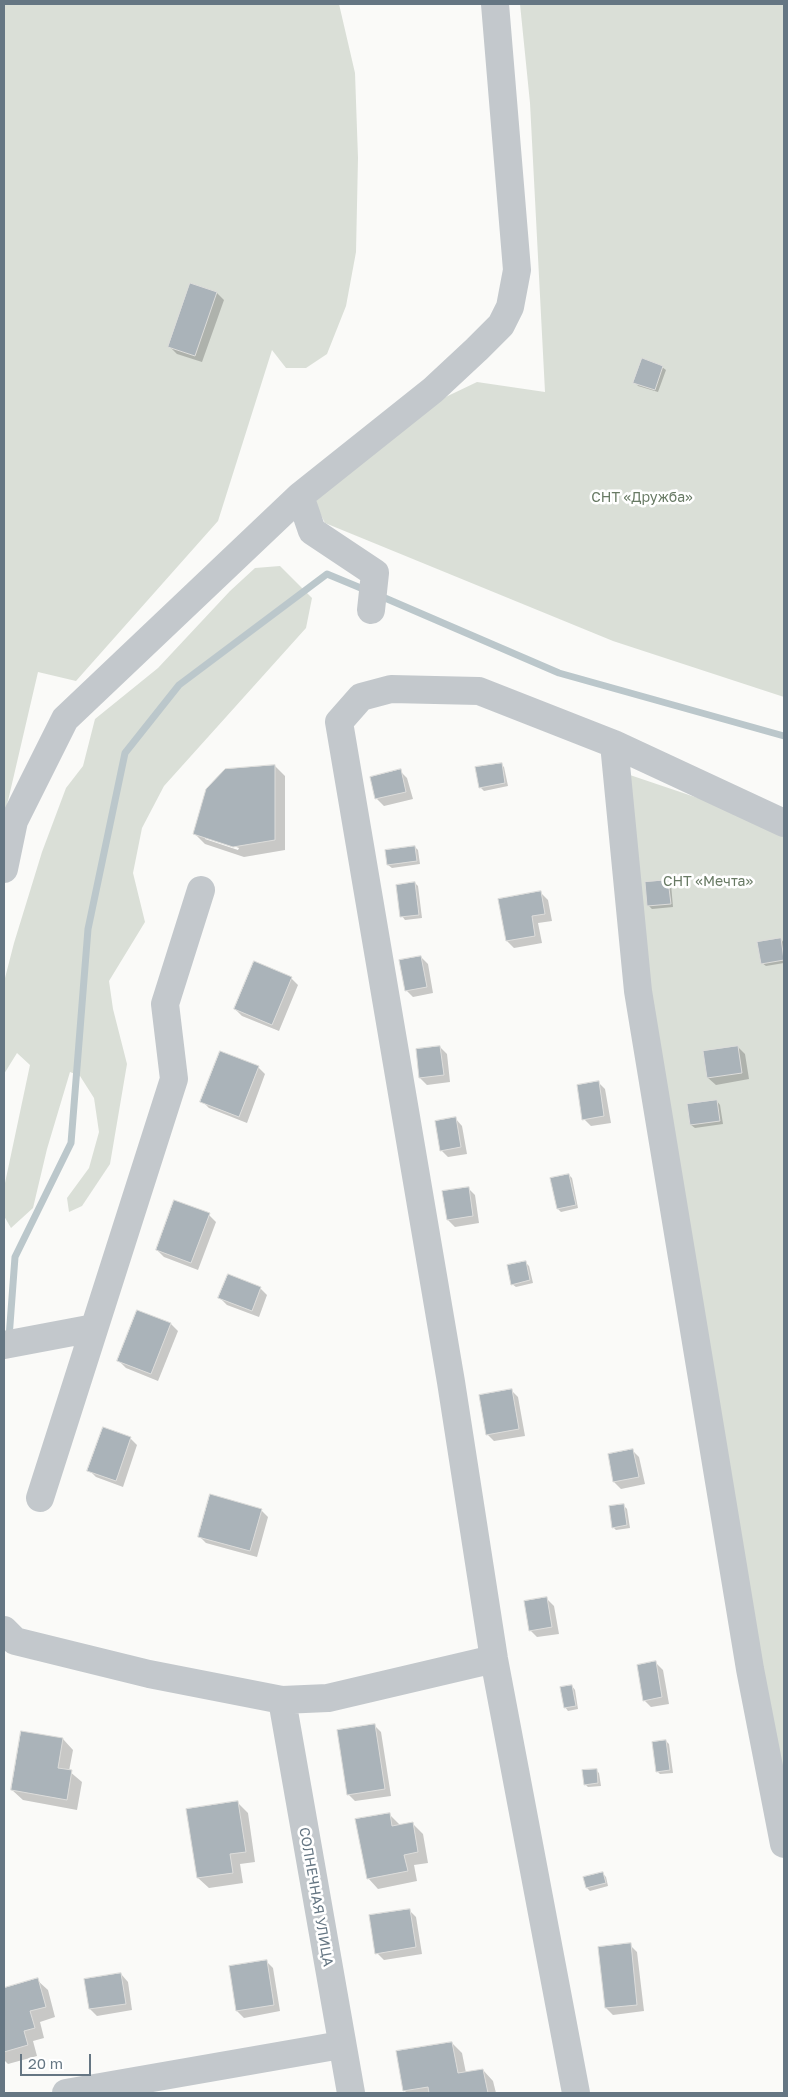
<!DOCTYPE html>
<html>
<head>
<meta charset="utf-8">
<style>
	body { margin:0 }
	#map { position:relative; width:788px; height:2097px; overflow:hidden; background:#fafaf8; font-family:"Golos Text",sans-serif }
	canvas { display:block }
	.frame { position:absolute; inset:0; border:5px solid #657683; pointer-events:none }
	.scale { position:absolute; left:20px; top:2054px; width:71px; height:22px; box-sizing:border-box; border:2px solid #657683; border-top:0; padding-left:6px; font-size:15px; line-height:18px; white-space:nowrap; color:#657683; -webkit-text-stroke:4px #fff; paint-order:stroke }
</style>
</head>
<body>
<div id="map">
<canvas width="788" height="2097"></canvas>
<div class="frame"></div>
<div class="scale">20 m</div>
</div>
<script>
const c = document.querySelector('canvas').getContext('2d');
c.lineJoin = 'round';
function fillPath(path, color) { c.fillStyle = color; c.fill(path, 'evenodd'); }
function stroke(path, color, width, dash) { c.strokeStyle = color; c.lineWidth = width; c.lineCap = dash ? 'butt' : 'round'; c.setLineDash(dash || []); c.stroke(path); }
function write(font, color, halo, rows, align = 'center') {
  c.font = font + ' "Golos Text",sans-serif'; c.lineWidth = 5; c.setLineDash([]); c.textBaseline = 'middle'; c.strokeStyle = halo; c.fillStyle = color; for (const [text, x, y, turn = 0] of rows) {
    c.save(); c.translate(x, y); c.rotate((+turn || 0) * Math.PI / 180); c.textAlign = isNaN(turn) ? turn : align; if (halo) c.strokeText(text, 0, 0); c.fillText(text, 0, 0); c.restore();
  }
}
const green = new Path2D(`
	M4 4H339L355 73 358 158 356 252 346 306 327 354 306 368H286L272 350 218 521 76 681 38 672 4 818Z
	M520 4H784V697L613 641 325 523 312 498 431 404 477 382 545 392 530 103Z
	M280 566 312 598 306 628 164 786 142 828 133 873 145 922 109 981 113 1009 127 1064 110 1164 82 1206 69 1212 67 1198 89 1168 99 1132 94 1098 80 1076 70 1072 47 1149 33 1208 11 1228 4 1216 5 1183 30 1065 17 1053 4 1074V982L14 943 42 852 66 788 83 766 95 719 158 668 230 591 255 568Z
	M624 773 772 823 784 832V1804L645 1035Z`);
const shadow = new Path2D(`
	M191 284 217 293 224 300 202 362 177 354 170 347Z
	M662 367 666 370 658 392 638 386 635 382Z
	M501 764 504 767 508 786 484 791 480 787Z
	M275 766 285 776V850L244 857 205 844 194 833ZM205 836 239 848 238 850 205 839Z
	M400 771 407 778 413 799 384 806 377 799 371 778Z
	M415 847 418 850 420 864 392 868 388 865 387 851Z
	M668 881 671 884 673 907 652 909 649 906Z
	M415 883 418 886 422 918 405 920 402 916Z
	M541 893 548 900 552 921 538 923 542 943 514 948 507 941 500 900Z
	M781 939 784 943V963L766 966 762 963Z
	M421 957 428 964 433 993 413 997 406 990Z
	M291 978 298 985 279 1031 242 1016 235 1009Z
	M440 1047 447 1054 450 1082 427 1085 420 1078Z
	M738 1047 745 1054 749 1079 716 1085 708 1078 705 1052Z
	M258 1067 265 1074 247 1123 209 1108 202 1101Z
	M598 1082 605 1089 611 1123 591 1126 584 1119Z
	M717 1101 720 1105 723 1124 695 1128 691 1125Z
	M455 1118 462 1126 467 1154 448 1157 441 1150Z
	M569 1175 572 1178 578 1208 561 1212 558 1209Z
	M468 1188 475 1195 479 1223 455 1227 448 1220Z
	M209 1215 216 1222 198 1270 164 1257 157 1250Z
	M526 1263 529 1266 533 1283 516 1287 512 1284Z
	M260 1288 267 1295 259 1317 227 1305 220 1298Z
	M138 1311 171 1324 178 1331 158 1381 126 1368 119 1361Z
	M511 1390 518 1397 525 1436 494 1441 487 1434Z
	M130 1438 137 1445 123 1487 96 1477 89 1470Z
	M632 1450 639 1457 645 1484 621 1489 614 1482Z
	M623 1505 627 1509 630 1528 616 1530 613 1527Z
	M261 1510 268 1517 257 1557 206 1543 199 1536Z
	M547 1599 554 1606 559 1634 537 1637 530 1630Z
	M656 1663 663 1670 669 1704 651 1707 644 1700Z
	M572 1686 575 1690 578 1709 568 1711 565 1707Z
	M374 1725 381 1732 391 1796 355 1801 348 1794Z
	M63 1739 73 1750 69 1771 82 1782 77 1810 23 1800 12 1790Z
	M666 1741 669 1744 673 1773 660 1774 657 1771Z
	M596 1770 599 1773 601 1786 588 1787 585 1784Z
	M238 1803 248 1813 255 1862 240 1864 243 1883 209 1888 198 1878Z
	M389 1814 400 1825 412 1823 423 1834 428 1863 414 1865 417 1881 378 1889 368 1878Z
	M602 1873 606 1877 608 1886 590 1891 587 1888Z
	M409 1910 416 1917 422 1954 384 1960 377 1953Z
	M630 1945 637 1952 644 2011 613 2015 606 2008Z
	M266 1961 273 1968 280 2011 244 2018 237 2011Z
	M121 1974 128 1982 132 2010 97 2016 90 2009Z
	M37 1980 48 1990 55 2017 40 2022 44 2038 33 2041 37 2056 8 2064 4 2060V1989Z
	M452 2043 462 2053 466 2073 483 2070 493 2081 496 2093H407L404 2090Z`);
const stream = new Path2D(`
	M378 595 559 673 784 736
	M9 1338 15 1257 71 1143 88 929 125 753 179 685 327 574 368 591`);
const building = new Path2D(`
	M190 283 217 292 195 356 168 347Z
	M642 358 663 366 655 390 633 383Z
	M502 763 505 783 479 788 475 767Z
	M275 765V840L233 847 193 834 206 789 225 769Z
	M401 769 406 792 375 799 370 777Z
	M415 846 417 861 387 865 385 850Z
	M668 880 671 904 647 906 645 882Z
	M415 882 419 915 400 917 396 885Z
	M541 891 545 914 532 916 535 936 506 941 498 899Z
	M781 938 784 960 761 964 757 942Z
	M421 956 427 987 405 991 399 960Z
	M254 961 292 977 272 1025 234 1009Z
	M440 1046 444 1075 419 1078 416 1049Z
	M738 1046 742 1073 707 1078 703 1051Z
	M220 1051 259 1066 239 1117 200 1102Z
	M599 1081 604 1116 582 1120 577 1085Z
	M717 1100 720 1121 690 1125 687 1104Z
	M456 1117 461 1147 440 1151 435 1121Z
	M569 1174 576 1205 557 1209 550 1178Z
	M469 1187 473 1216 447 1220 442 1191Z
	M174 1200 210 1213 191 1263 156 1250Z
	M526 1261 530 1280 511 1285 507 1265Z
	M228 1274 261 1287 252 1311 218 1298Z
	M137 1310 171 1323 151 1374 117 1361Z
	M512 1389 519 1429 486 1435 479 1395Z
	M103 1427 131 1437 116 1481 87 1471Z
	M633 1449 639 1477 613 1482 608 1454Z
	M210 1494 262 1509 250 1551 198 1537Z
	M624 1504 627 1525 612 1528 609 1506Z
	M547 1597 552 1627 529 1631 524 1601Z
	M656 1661 662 1697 643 1701 637 1665Z
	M572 1685 576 1706 564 1708 560 1687Z
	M375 1724 385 1789 347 1795 337 1730Z
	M21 1731 63 1738 58 1768 72 1770 67 1800 11 1790Z
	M666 1740 670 1770 656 1772 652 1742Z
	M597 1769 598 1783 584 1785 582 1770Z
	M238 1801 246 1852 230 1854 233 1873 197 1878 186 1809Z
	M390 1813 392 1826 413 1822 418 1852 404 1855 408 1871 367 1879 355 1819Z
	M603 1872 606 1883 586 1888 583 1877Z
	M410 1909 416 1947 375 1954 369 1915Z
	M631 1943 637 2005 605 2008 598 1947Z
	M267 1960 274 2005 236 2011 229 1966Z
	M121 1973 126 2004 89 2009 84 1979Z
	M38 1978 46 2007 30 2011 35 2028 24 2031 28 2045 4 2052V1988Z
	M452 2042 458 2073 483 2069 488 2093H429L428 2087 403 2091 396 2051Z`);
const minor = new Path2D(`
	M300 496 312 531 375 573 371 610
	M614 744 638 991 750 1669 784 1844
	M4 869 14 821 65 719 300 496 433 390 477 349 501 325 510 307 517 270 495 4
	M4 1345 94 1328
	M40 1498 174 1079 165 1004 201 890
	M4 1630 15 1641 149 1674 282 1700 328 1698 494 1659
	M282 1700 351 2093
	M66 2093 341 2045
	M576 2093 494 1659 451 1382 339 722 361 697 391 689 479 691 614 744 784 823`);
const parkNames = [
	["СНТ «Дружба»",642,498],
	["СНТ «Мечта»",708,882]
];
const streetNames = [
	["СОЛНЕЧНАЯ УЛИЦА",316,1897,80]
];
fillPath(green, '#dadfd7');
fillPath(shadow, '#0003');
stroke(stream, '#bbc7cb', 7);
fillPath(building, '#aab3b9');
stroke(building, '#dcdcda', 1);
stroke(minor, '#c3c8cc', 28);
write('14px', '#687a64', '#fff', parkNames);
write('14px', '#657683', '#fff', streetNames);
</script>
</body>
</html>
